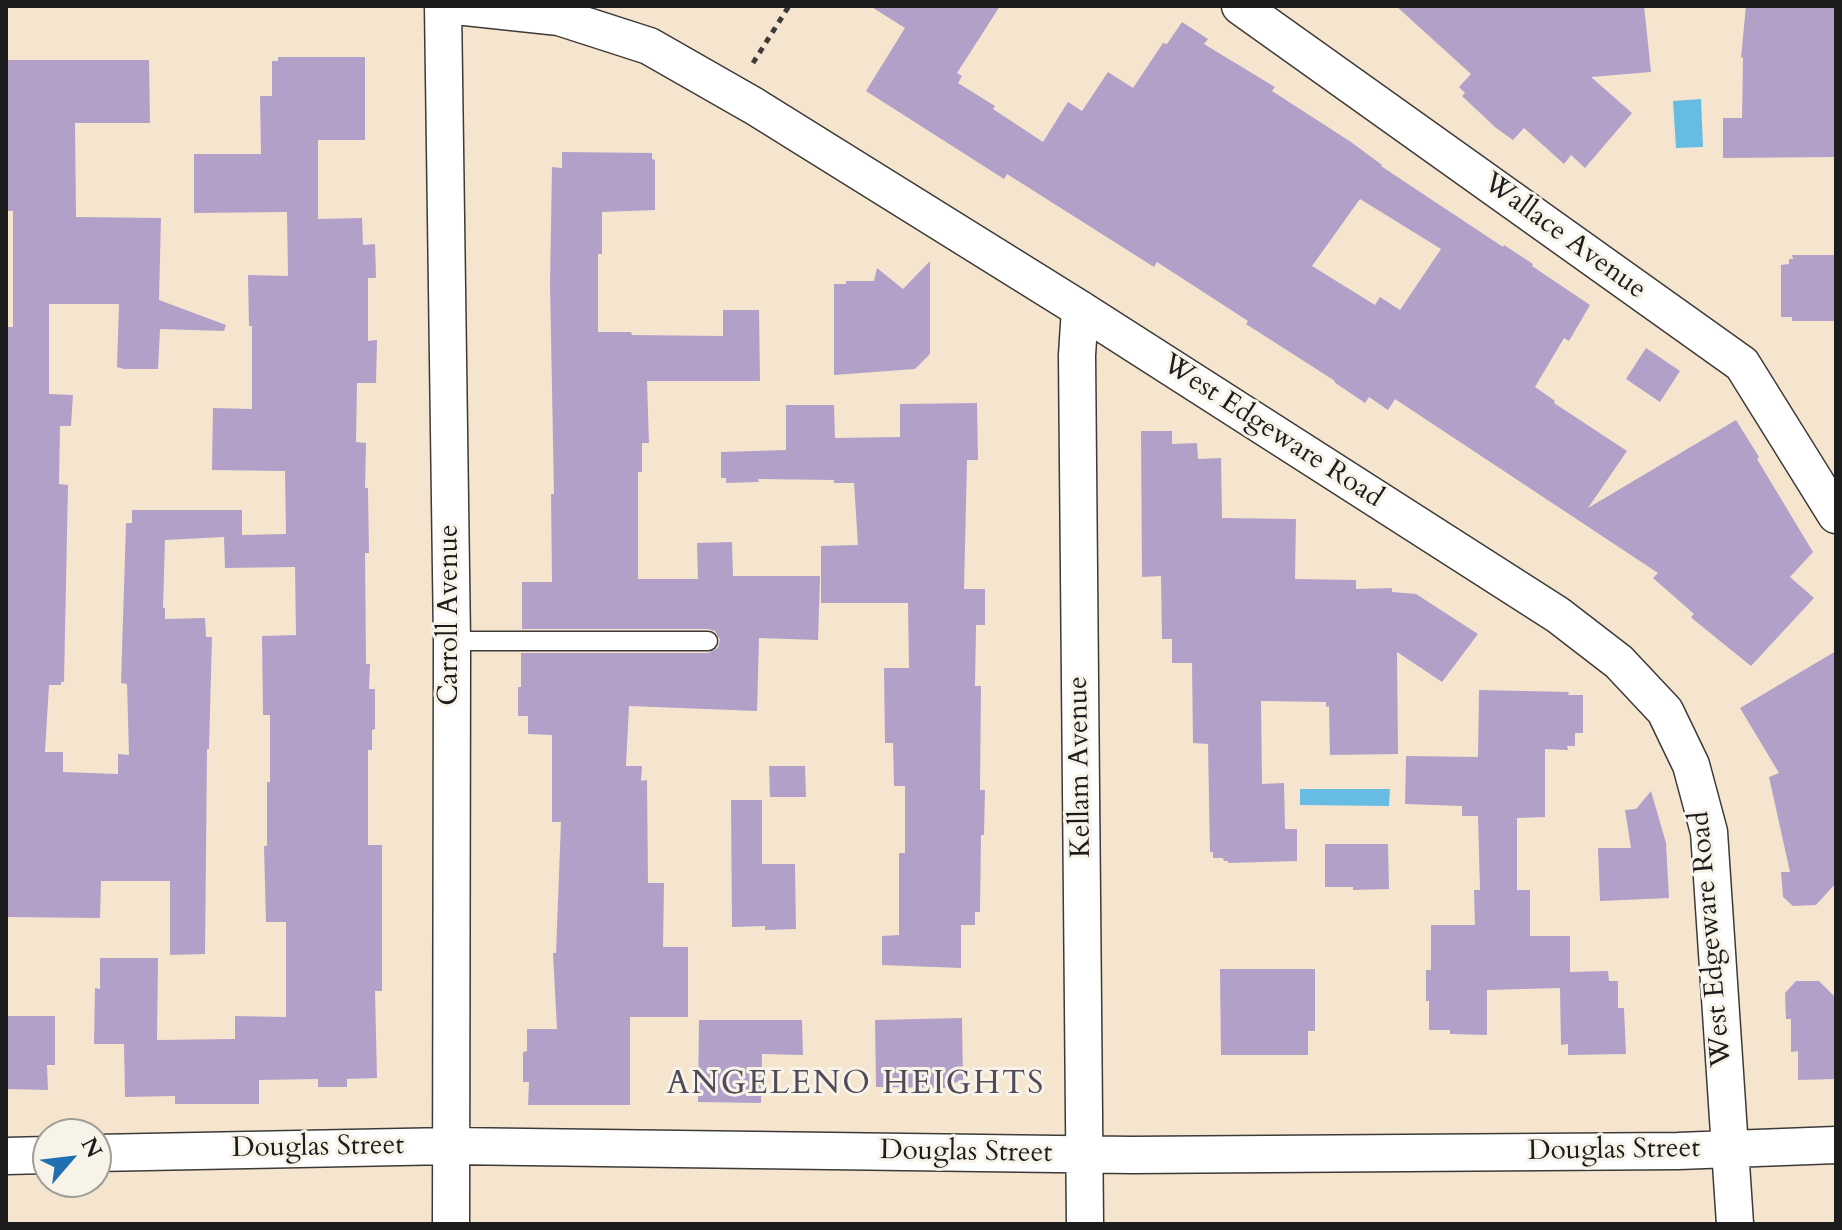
<!DOCTYPE html>
<html>
<head>
<meta charset="utf-8">
<style>
	body { margin:0 }
	#map { position:relative; width:1842px; height:1230px; overflow:hidden; background:#f5e5cf; font-family:Cardo,serif }
	canvas { display:block }
	.frame { position:absolute; inset:0; border:8px solid #1c1c1c; pointer-events:none }
	.north { position:absolute; left:32px; top:1118px; width:80px; height:80px; box-sizing:border-box; background:#f7f3e8; border:2px solid #9f9d96; border-radius:50%; rotate:62deg; font-size:22px; font-weight:700; line-height:32px; text-align:center; color:#1c1c1c }
	.north::after { content:''; display:block; margin:auto; width:28px; height:36px; background:#1f6fb2; clip-path:polygon(50% 0,100% 100%,50% 72%,0 100%) }
</style>
</head>
<body>
<div id="map">
<canvas width="1842" height="1230"></canvas>
<div class="frame"></div>
<div class="north">N</div>
</div>
<script>
const c = document.querySelector('canvas').getContext('2d');
c.lineJoin = 'round';
function fillPath(path, color) { c.fillStyle = color; c.fill(path, 'evenodd'); }
function stroke(path, color, width, dash) { c.strokeStyle = color; c.lineWidth = width; c.lineCap = dash ? 'butt' : 'round'; c.setLineDash(dash || []); c.stroke(path); }
function write(font, color, halo, rows, align = 'center') {
  c.font = font + ' Cardo,serif'; c.lineWidth = 6; c.setLineDash([]); c.textBaseline = 'middle'; c.strokeStyle = halo; c.fillStyle = color; for (const [text, x, y, turn = 0] of rows) {
    c.save(); c.translate(x, y); c.rotate((+turn || 0) * Math.PI / 180); c.textAlign = isNaN(turn) ? turn : align; if (halo) c.strokeText(text, 0, 0); c.fillText(text, 0, 0); c.restore();
  }
}
const water = new Path2D(`
	M1701 99 1703 147 1676 148 1673 101Z
	M1300 789H1390L1389 806 1300 805Z`);
const building = new Path2D(`
	M870 6H1000L957 73 962 76 958 83 995 106 993 109 1043 142 1068 102 1082 111 1108 72 1133 88 1163 43 1167 44 1182 22 1208 39 1204 44 1275 87 1272 91 1351 142 1382 165 1381 166 1503 247 1504 245 1533 264 1532 266 1590 305 1569 341 1564 338 1535 387 1555 401 1554 403 1627 451 1588 508 1736 420 1759 457 1757 459 1813 552 1790 577 1814 598 1751 666 1694 620 1691 617 1694 614 1653 578 1658 573 1395 399 1388 410 1369 397 1365 403 1334 382 1335 381 1246 324 1248 321 1157 262 1154 267 1007 174 1004 179 866 91 905 28ZM1360 199 1441 249 1400 310 1380 297 1375 305 1312 266Z
	M1396 6H1644L1651 72 1591 77 1632 113 1585 168 1571 155 1564 164 1524 128 1513 140 1496 128 1462 96 1465 93 1459 87 1471 74Z
	M1746 6H1836V157L1723 158V118H1742L1743 58 1741 57Z
	M278 57H365V140H318V219L362 218 363 245 375 244 376 278H368V341L377 340 376 383H357L356 442 366 443 365 488H368L369 553H365L366 664H370L369 689H375V729L372 730V750H368V845H382V991H375L377 1078 347 1079V1087H318V1079L259 1080V1104H175V1096L125 1097 124 1044H94L95 988 100 989V958H158L157 1040 235 1039V1016L286 1017V922H266L264 846H267V782H270V715H263L262 636 296 635 295 567 225 568 224 537 165 540 163 608H165V619L205 618 206 637H212L209 749H207L205 954 170 955V881H101L100 918 6 917V327H13V211H6V60H149L150 123H75L76 217 161 218 159 300 226 325 224 331 160 329 158 369H124L117 367 119 304H49V394L73 395 71 426H60L59 484 68 485 64 682H61V685H49L45 752H63V772L118 774V754L129 755 127 684 121 683 126 523H132V510H242V535L286 534 285 471 212 470 213 408 252 409V326H249L248 275 288 276 287 212 194 213V154H261L260 96H272V61H278Z
	M562 152 652 153V159L655 160V210L602 212V254H598V332H631L632 335 723 336V310H759L760 381H647L649 443H642V472H638V579H698L697 543 732 542 733 576H820L818 640 759 638 757 711 629 706 626 766H642L641 781 647 780 648 883H664L663 947H688V1017H630V1105H528L529 1082H523V1052L527 1051V1029H557L553 953H556L561 822H552V735L528 734V716H518V687H521V653H708L718 648 720 640 715 631 708 629H522V582H552L551 494H554L550 284 552 167 562 168Z
	M1792 255H1836V321H1792V317H1781V265L1789 264V259H1793Z
	M930 261V354L915 369 834 375V284H846V281H874L877 268 903 289Z
	M1646 348 1680 371 1660 402 1626 379Z
	M977 403 978 460H967L964 589H985V625H976L975 686H981L980 790H985L984 835H981L980 912H975V925H961V968L882 965V936L899 935V853H905V786H894L893 743H885L884 668H909L908 603H821V546L858 545 854 483H834V480L758 479 759 482 726 483V478H721V452L786 450V405H834L835 438 900 437V404Z
	M1141 431H1172V444L1197 443 1198 459 1221 458 1222 518 1296 519 1295 579 1356 580V589L1392 588V592L1416 594 1478 634 1442 682 1397 652 1398 754 1330 755 1329 706 1326 707V702L1261 701 1262 784 1284 783 1285 829H1297V861L1228 863V861H1224L1223 858H1213V852H1210L1208 744 1193 743 1192 663H1172V639H1162L1161 576 1142 577Z
	M1836 651V883L1816 905 1793 906 1783 897 1781 872H1790L1769 777 1779 773 1740 708Z
	M1479 690 1569 692 1568 695H1583V733H1575V746H1567L1568 750 1545 749V817L1517 818V890H1530V936H1570V972L1608 971 1609 981H1618V1008H1624L1626 1054 1568 1055V1044L1561 1045 1560 988 1487 990V1035L1450 1034V1030H1429V1001H1426V970H1431V925H1475L1474 890H1480L1478 816H1462V806L1405 804 1406 756 1478 757Z
	M769 766H805L806 797H770Z
	M1651 791 1666 843 1669 898 1600 901 1598 848H1631L1625 810 1636 809Z
	M731 800H762V864H795L796 929 765 930V926L732 927Z
	M1325 844H1388L1389 889 1353 890V887H1325Z
	M1220 969H1315V1031H1308V1055H1221Z
	M1796 981H1819L1836 998V1079L1798 1080V1051L1791 1052V1019H1786L1785 993Z
	M6 1016H55V1065H47L48 1090 6 1089Z
	M962 1018 963 1082 950 1083V1088L876 1087 875 1020Z
	M699 1020H802L803 1055 762 1054 761 1103 698 1102Z`);
const path = new Path2D(`
	M753 63 789 6`);
const service = new Path2D(`
	M452 641H708`);
const minor = new Path2D(`
	M443 6 452 641 451 1224
	M456 6 559 17 649 46 754 106 1080 309 1558 615 1619 662 1665 711 1691 765 1709 832 1735 1224
	M1240 6 1742 364 1836 515
	M1080 309 1077 355 1085 1224
	M96 1153 451 1146 1132 1155 1678 1151 1836 1145
	M6 1156 48 1155`);
const streetNames = [
	["Wallace Avenue",1564,237,36],
	["West Edgeware Road",1272,432,33],
	["Carroll Avenue",451,615,-90],
	["Kellam Avenue",1081,767,-91],
	["West Edgeware Road",1712,939,-95],
	["Douglas Street",318,1148,-1],
	["Douglas Street",1614,1151,-1],
	["Douglas Street",966,1153,1]
];
const quarterNames = [
	["ANGELENO HEIGHTS",856,1086]
];
fillPath(water, '#67bce4');
fillPath(building, '#b2a0c9');
stroke(service, '#3d3a37', 21);
stroke(minor, '#3d3a37', 39);
stroke(path, '#3d3a37', 5, [6, 6]);
stroke(service, '#fff', 18);
stroke(minor, '#fff', 36);
write('28px', '#1c1c1c', '#f7f3e8', streetNames);
c.letterSpacing = '2px';
write('32px', '#504a59', '#f7f3e8', quarterNames);
c.letterSpacing = '0px';
</script>
</body>
</html>
